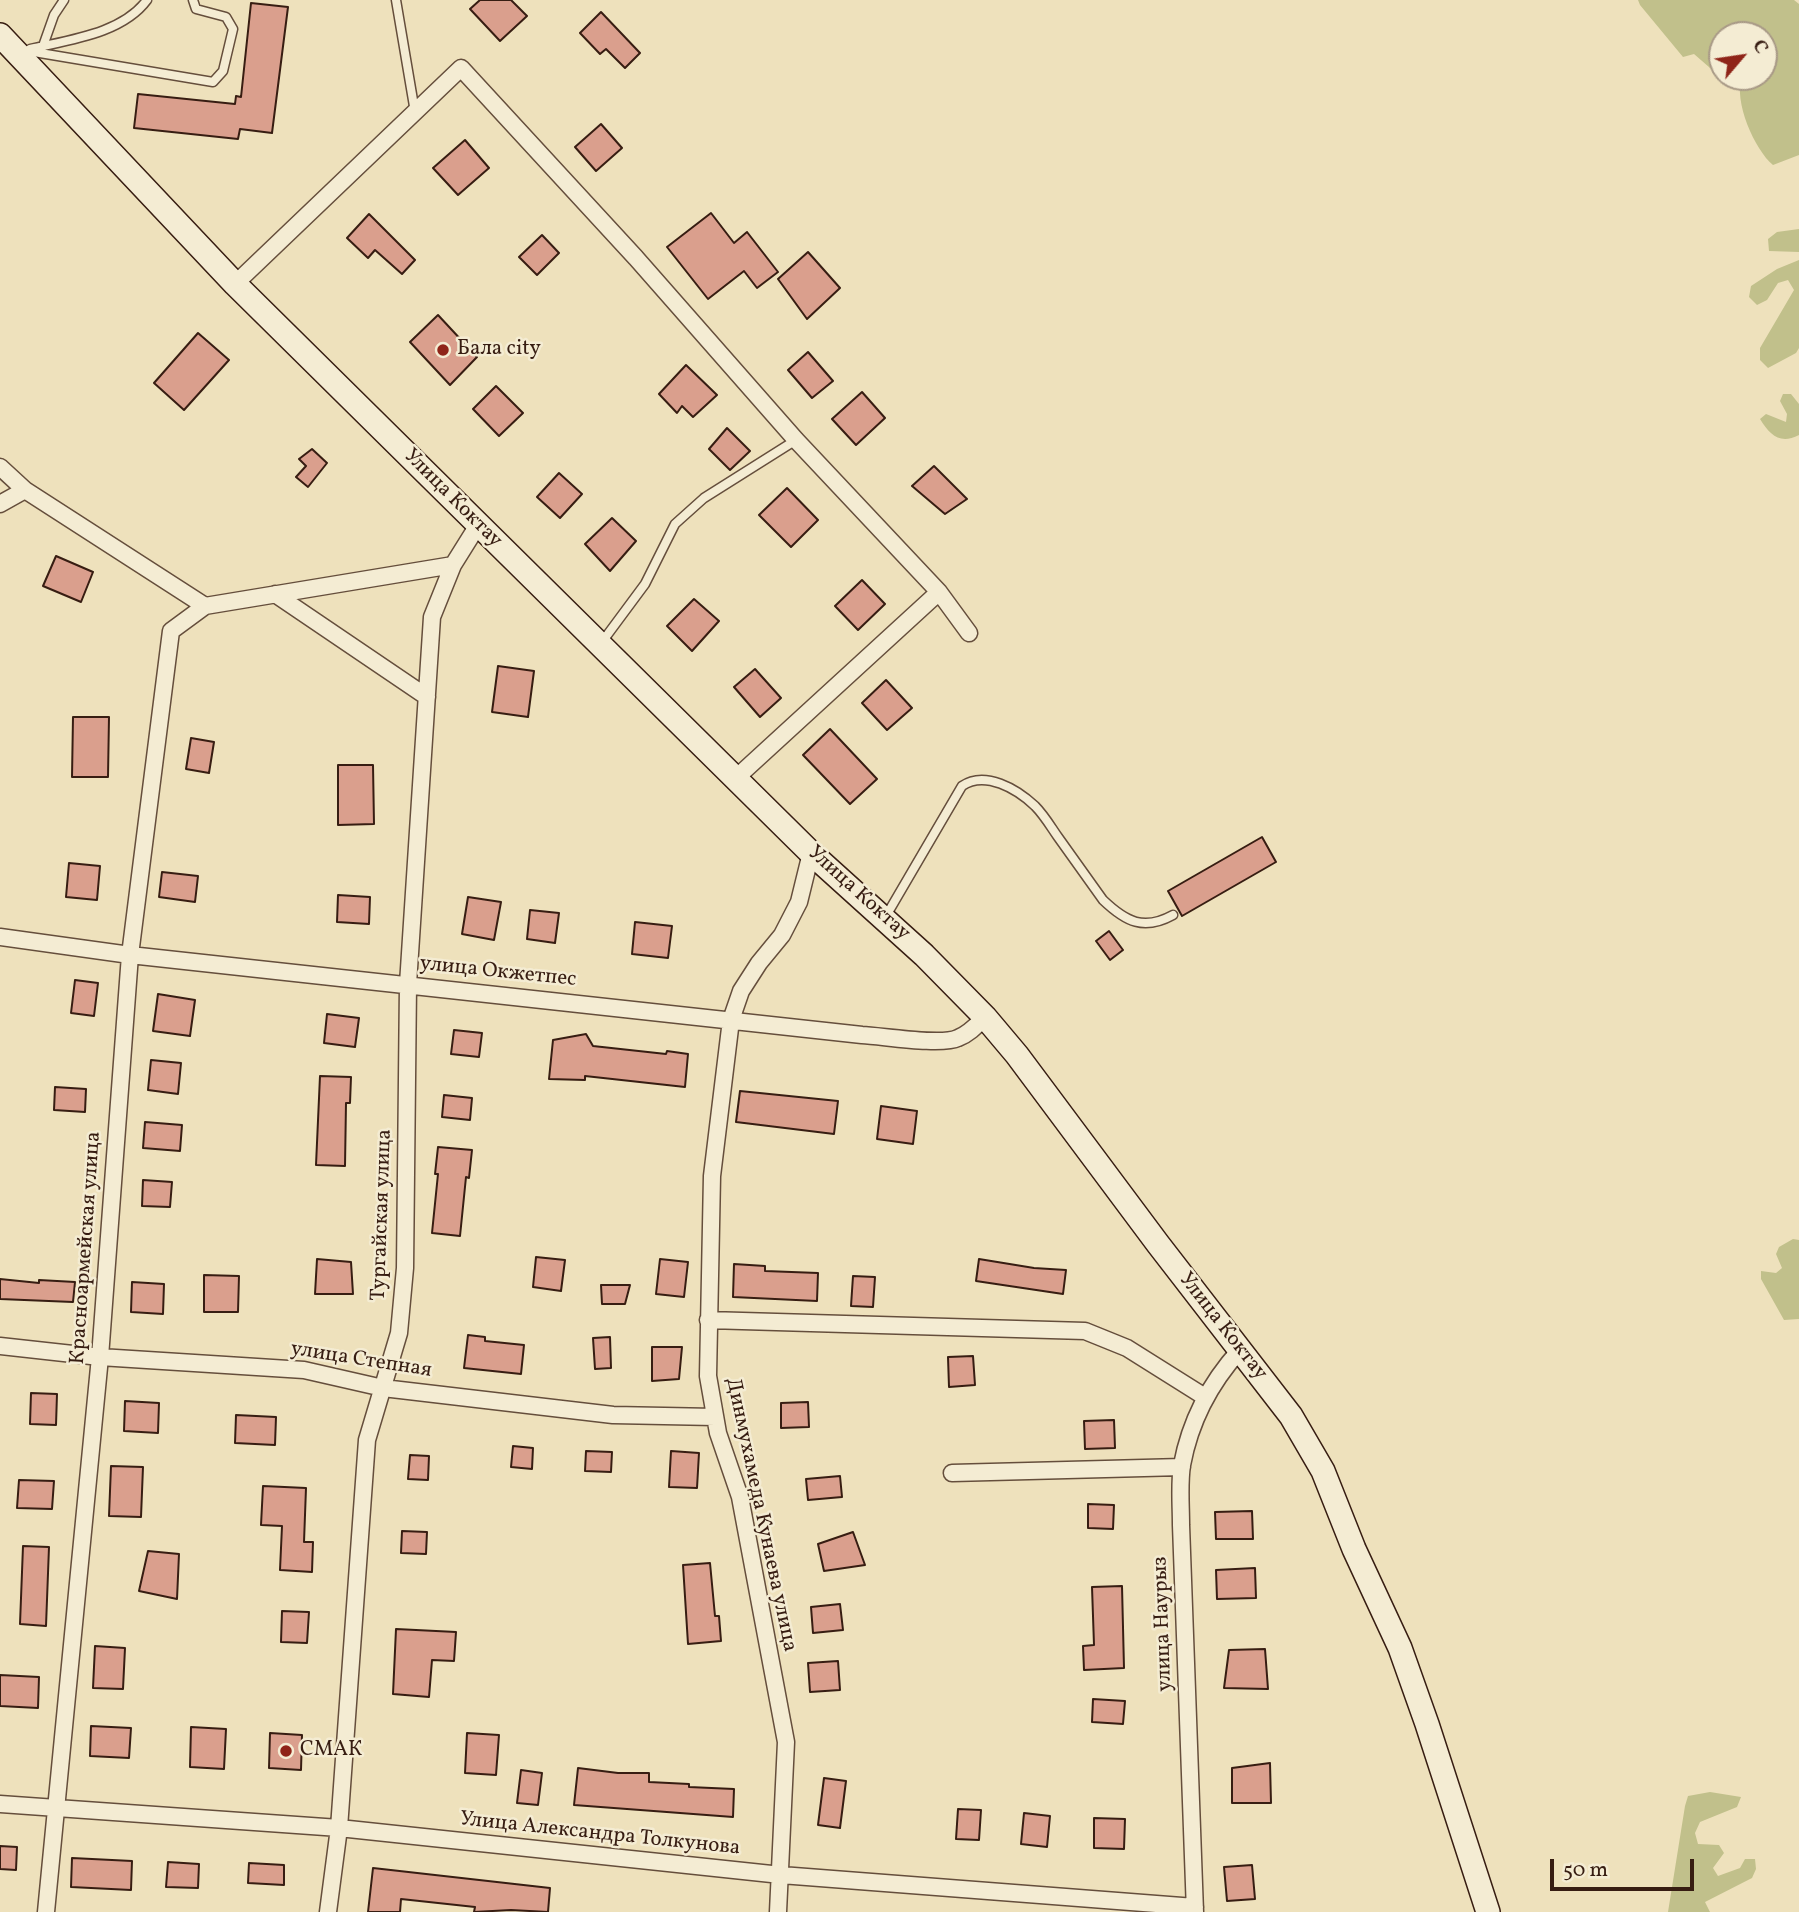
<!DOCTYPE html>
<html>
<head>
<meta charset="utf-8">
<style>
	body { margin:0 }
	#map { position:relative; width:1799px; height:1912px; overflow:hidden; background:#eee1bc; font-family:Vollkorn,serif }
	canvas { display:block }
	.north { position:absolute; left:1708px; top:21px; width:70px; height:70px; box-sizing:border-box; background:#f4ecd3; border:2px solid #a89986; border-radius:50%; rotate:61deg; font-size:19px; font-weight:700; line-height:28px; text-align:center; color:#371d12 }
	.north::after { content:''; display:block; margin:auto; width:24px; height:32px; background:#8f2418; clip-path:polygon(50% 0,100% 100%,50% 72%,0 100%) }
	.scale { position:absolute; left:1550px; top:1859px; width:144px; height:32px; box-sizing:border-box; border:4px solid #371d12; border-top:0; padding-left:9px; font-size:21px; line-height:24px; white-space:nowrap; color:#371d12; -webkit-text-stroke:5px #f4ecd3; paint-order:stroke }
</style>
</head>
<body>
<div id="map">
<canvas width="1799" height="1912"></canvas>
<div class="north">С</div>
<div class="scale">50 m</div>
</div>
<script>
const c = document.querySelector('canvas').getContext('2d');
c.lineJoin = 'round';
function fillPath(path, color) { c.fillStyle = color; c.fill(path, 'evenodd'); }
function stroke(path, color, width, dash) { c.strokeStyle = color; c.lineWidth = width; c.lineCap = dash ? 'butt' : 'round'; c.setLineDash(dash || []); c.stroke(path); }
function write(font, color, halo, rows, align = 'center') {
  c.font = font + ' Vollkorn,serif'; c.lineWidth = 5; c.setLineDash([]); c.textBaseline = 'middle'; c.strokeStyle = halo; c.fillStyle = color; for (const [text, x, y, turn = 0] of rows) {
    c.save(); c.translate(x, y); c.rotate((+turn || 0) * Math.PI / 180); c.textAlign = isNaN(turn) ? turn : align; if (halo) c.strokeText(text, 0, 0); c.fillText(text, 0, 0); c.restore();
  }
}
const green = new Path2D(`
	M1638 0H1794L1799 4V155L1773 165C1755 150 1733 101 1742 77H1764V35H1722V70L1717 74 1694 54 1683 57 1640 5Z
	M1799 229V252L1769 251 1768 239 1777 232Z
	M1799 260V348L1796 353 1768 368 1760 360V348L1794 290 1788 280 1778 283 1767 300 1757 305 1749 297 1751 286 1777 269Z
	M1783 394H1791L1799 404V435C1780 445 1770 435 1760 419L1766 414 1786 422 1787 414 1780 401Z
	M1793 1239 1799 1240V1319L1784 1320 1761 1279V1271L1776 1273 1782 1268 1776 1254 1779 1247Z
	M1710 1792 1741 1797 1737 1807 1700 1822 1695 1833 1698 1844 1719 1845 1724 1853 1713 1868 1718 1876 1740 1868 1745 1859H1755L1756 1869 1752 1878 1705 1902 1710 1912H1668L1685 1806 1688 1796Z`);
const building = new Path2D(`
	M480 0H511L527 16 500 41 470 9Z
	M251 3 288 7 272 133 240 129 238 139 134 128 138 94 235 104 236 96 241 97Z
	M601 12 640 53 625 68 606 49 600 54 580 33Z
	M601 124 622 148 596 171 575 147Z
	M465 140 489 168 458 195 433 168Z
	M711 213 734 243 747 232 778 272 757 288 744 271 708 299 667 247Z
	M369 214 415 260 402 274 375 250 368 258 347 238Z
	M542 235 559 253 537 275 519 257Z
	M808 252 840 288 807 319 778 279Z
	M438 315 477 357 450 385 410 342Z
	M198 333 229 360 184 410 154 383Z
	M808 352 833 381 812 398 788 370Z
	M686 365 717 395 693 417 682 406 677 413 659 394Z
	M496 386 523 413 499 436 473 409Z
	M862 392 885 418 856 445 832 419Z
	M727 428 750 451 730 470 709 449Z
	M312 449 327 463 308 487 296 477 306 466 299 459Z
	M934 466 967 499 945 514 912 486Z
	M559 473 582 494 560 518 537 497Z
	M787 488 818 520 791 547 759 515Z
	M612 518 636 541 610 571 585 544Z
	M56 556 93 572 81 602 43 586Z
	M862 580 885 604 858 630 835 606Z
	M694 599 719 621 692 651 667 626Z
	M498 666 534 671 528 717 492 712Z
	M755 669 781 698 760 717 734 687Z
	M886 680 912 708 887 730 862 703Z
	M73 717H109L108 777H72Z
	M830 729 877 779 850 804 803 755Z
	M191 738 214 742 209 773 186 769Z
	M338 765H373L374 824 338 825Z
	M1262 837 1276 862 1182 916 1168 891Z
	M69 863 100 866 97 900 66 897Z
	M162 872 198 876 195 902 159 897Z
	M338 895 370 897 369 924 337 922Z
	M468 897 501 902 494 940 462 934Z
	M530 910 559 913 555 943 527 939Z
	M635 922 672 926 668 958 632 954Z
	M1109 931 1123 950 1110 960 1096 941Z
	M75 980 98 983 94 1016 71 1013Z
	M158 994 195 1000 190 1036 153 1031Z
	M327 1014 359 1018 355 1047 324 1043Z
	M454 1030 482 1033 479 1057 451 1054Z
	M586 1034 593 1046 666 1054 667 1051 688 1054 685 1087 585 1076V1080L549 1079 553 1040Z
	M151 1060 181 1063 178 1094 148 1090Z
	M320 1076 351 1077 350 1103H346L345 1166 316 1165Z
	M55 1087 86 1089 85 1112 54 1110Z
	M740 1091 838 1101 834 1134 736 1122Z
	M444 1095 472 1098 470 1120 442 1117Z
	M881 1106 917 1111 913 1144 877 1139Z
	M145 1122 182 1125 180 1151 143 1148Z
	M438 1147 472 1150 469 1178 466 1177 460 1236 432 1233 438 1174H435Z
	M143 1180 172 1182 170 1207 142 1206Z
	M536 1257 565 1260 561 1291 533 1287Z
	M317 1259 351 1262 353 1294H315Z
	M660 1259 688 1262 684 1297 656 1294Z
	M979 1259 1034 1268 1066 1270 1063 1294 976 1281Z
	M734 1264 765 1266V1271L818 1273 817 1301 733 1297Z
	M204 1275 239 1276 238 1312H204Z
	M853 1276 875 1277 873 1307 851 1306Z
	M0 1279 39 1283V1280L75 1282 73 1302 0 1299Z
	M132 1282 164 1284 163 1314 131 1312Z
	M601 1285H630L625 1304H602Z
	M468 1335 485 1337V1341L524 1345 521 1374 464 1368Z
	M610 1337 611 1368 595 1369 593 1338Z
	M652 1347H682L679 1379 652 1381Z
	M973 1356 975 1385 949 1387 948 1357Z
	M31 1393 57 1394 56 1425 30 1424Z
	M125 1401 159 1403 158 1433 124 1431Z
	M808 1402 809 1427 781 1428V1403Z
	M236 1415 276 1417 275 1445 235 1443Z
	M1114 1420 1115 1448 1085 1449 1084 1421Z
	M513 1446 533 1448 532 1469 511 1467Z
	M586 1451 612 1452 611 1472 585 1471Z
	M671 1451 699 1453 697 1488 669 1487Z
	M410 1455 429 1456 428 1480 408 1479Z
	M111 1466 143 1467 141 1517 109 1516Z
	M840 1476 842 1497 808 1500 806 1479Z
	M19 1480 54 1481 52 1509 17 1508Z
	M263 1486 306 1488 304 1542H313L312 1572 280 1570 282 1526 261 1525Z
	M1088 1504 1114 1505 1113 1529 1088 1528Z
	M1252 1511 1253 1539H1216L1215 1512Z
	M402 1531 427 1532 426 1554 401 1553Z
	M853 1532 865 1565 824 1571 818 1544Z
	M23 1546 49 1547 46 1626 20 1624Z
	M148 1551 179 1554 177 1599 139 1591Z
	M710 1563 715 1616H719L721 1641 688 1644 683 1565Z
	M1255 1568 1256 1598 1217 1599 1216 1570Z
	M1122 1586 1124 1668 1084 1670 1083 1646 1094 1645 1092 1587Z
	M840 1604 843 1630 813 1633 811 1607Z
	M282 1611 309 1612 307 1643 281 1642Z
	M396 1629 456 1632 454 1661 432 1660 429 1697 393 1694Z
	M95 1646 125 1648 123 1689 93 1688Z
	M1265 1649 1268 1689 1224 1688 1229 1650Z
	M838 1661 840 1690 810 1692 808 1663Z
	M0 1675 39 1677 38 1708 0 1706Z
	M1093 1699 1125 1701 1123 1724 1092 1722Z
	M91 1726 131 1728 129 1758 90 1756Z
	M191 1727 226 1729 224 1769 190 1767Z
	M270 1733 302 1735 301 1770 269 1768Z
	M467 1733 499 1735 496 1775 465 1773Z
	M1270 1763 1271 1803H1232V1768Z
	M578 1768 618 1773H649V1782L689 1784V1787L734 1789 733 1817 574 1805Z
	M521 1770 542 1773 538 1805 517 1803Z
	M824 1778 846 1781 840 1828 818 1825Z
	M958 1809 981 1810 979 1840 956 1839Z
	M1024 1813 1050 1816 1047 1847 1021 1844Z
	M1094 1818 1125 1819 1124 1849 1094 1848Z
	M0 1846 17 1847 16 1870 0 1869Z
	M72 1858 132 1861 131 1890 71 1887Z
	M168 1862 199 1864 198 1888 166 1887Z
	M249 1863 284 1865V1885L248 1883Z
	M1252 1865 1255 1899 1227 1901 1224 1867Z
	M373 1868 550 1888 548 1912 511 1910 474 1912 475 1907 401 1899 400 1912H368Z`);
const lane = new Path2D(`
	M396 0 415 112
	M43 46 54 15 64 0
	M30 49C68 40 122 34 147 0
	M22 50 213 82 223 71 233 29 226 17 196 9 193 0
	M602 642 645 584 675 524 704 498 796 440
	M886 916 962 786C985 770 1017 789 1035 806 1044 815 1051 827 1058 837 1073 858 1088 879 1103 900 1126 922 1144 931 1173 915`);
const street = new Path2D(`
	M235 284 461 68 636 258 796 440 939 592 969 633
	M0 467 25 490 205 606 453 565
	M0 504 25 490
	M275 594 427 697
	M736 778 939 592
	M0 937 130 955 862 1035C883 1036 941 1046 958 1038 969 1034 977 1025 985 1017
	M708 1320 1085 1331 1127 1348 1205 1397
	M0 1346 100 1357 304 1370 383 1388 613 1415 715 1417
	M952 1473 1182 1467
	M0 1804 339 1828 781 1875 1195 1907
	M46 1912 100 1357 130 955 171 631 205 606
	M328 1912 339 1828 367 1440 399 1333 405 1268 408 984 432 617 453 565 478 525
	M778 1912 786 1742 740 1497 718 1433 708 1376 712 1176 731 1020 741 991 759 963 782 935 799 902 811 853
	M1195 1912 1181 1525C1181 1505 1179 1484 1182 1465 1190 1422 1211 1382 1240 1350`);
const secondary = new Path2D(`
	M0 35 235 284 811 853 924 955 985 1017 1017 1055 1158 1244 1291 1416 1323 1471 1354 1549 1400 1648 1427 1724 1488 1912`);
const markers = [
	[443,350,7,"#8f2418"],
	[286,1751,7,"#8f2418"]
];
const poiNames = [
	["Бала city",457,350],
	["СМАК",300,1751]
];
const streetNames = [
	["Улица Коктау",452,499,45],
	["Улица Коктау",858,894,42],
	["улица Окжетпес",498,973,6],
	["Тургайская улица",383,1215,-88],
	["Красноармейская улица",87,1248,-86],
	["Улица Коктау",1222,1327,52],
	["улица Степная",361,1361,9],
	["Динмухамеда Кунаева улица",760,1515,78],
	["улица Наурыз",1164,1624,-92],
	["Улица Александра Толкунова",600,1835,6]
];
fillPath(green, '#c1c08b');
fillPath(building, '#da9f8d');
stroke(building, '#371d12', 2);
stroke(lane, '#654e3c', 11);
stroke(street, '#654e3c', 19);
stroke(secondary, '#371d12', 26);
stroke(lane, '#f4ecd3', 8);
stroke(street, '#f4ecd3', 16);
stroke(secondary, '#f4ecd3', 23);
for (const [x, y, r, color] of markers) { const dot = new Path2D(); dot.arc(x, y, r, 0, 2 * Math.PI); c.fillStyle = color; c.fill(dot); stroke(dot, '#f4ecd3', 2.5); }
write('21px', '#371d12', '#f4ecd3', poiNames, 'left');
write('21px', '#371d12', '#f4ecd3', streetNames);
</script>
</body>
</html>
